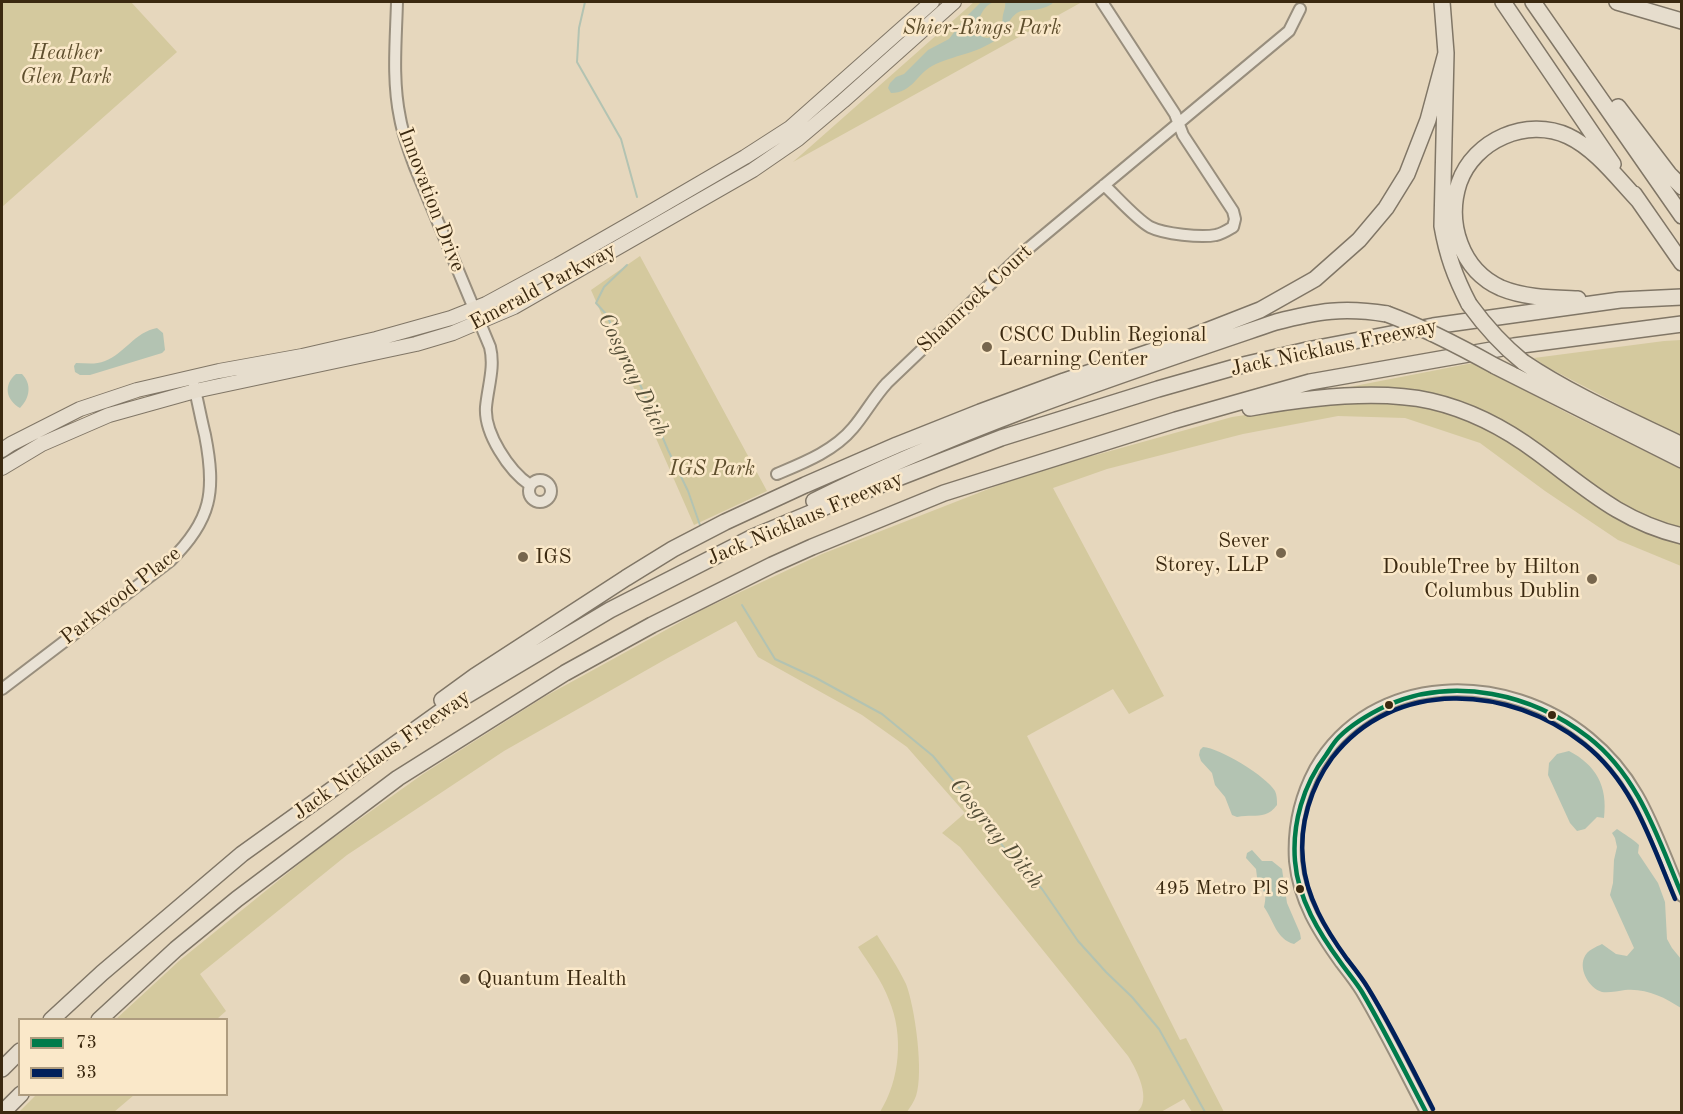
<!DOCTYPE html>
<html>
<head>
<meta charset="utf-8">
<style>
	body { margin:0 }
	#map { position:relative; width:1683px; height:1114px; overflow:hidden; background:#e6d7bd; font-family:"Old Standard TT",serif }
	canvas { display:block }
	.frame { position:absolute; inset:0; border:3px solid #3b2910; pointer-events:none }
	.legend { position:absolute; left:18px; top:1018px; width:210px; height:78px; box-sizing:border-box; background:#fae8c9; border:2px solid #ae9c7f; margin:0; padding:8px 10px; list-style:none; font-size:18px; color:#3b2910 }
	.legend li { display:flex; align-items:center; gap:12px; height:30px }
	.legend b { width:30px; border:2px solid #ae9c7f }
</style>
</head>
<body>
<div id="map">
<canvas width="1683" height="1114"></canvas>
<div class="frame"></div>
<ul class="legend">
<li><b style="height:8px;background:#007b4b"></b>73</li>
<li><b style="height:8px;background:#00205b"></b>33</li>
</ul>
</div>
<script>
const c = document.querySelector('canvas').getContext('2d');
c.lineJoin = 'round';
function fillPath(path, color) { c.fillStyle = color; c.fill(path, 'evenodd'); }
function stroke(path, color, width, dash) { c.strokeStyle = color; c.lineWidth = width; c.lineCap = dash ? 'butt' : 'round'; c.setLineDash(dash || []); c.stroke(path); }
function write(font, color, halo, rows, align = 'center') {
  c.font = font + ' "Old Standard TT",serif'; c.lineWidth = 5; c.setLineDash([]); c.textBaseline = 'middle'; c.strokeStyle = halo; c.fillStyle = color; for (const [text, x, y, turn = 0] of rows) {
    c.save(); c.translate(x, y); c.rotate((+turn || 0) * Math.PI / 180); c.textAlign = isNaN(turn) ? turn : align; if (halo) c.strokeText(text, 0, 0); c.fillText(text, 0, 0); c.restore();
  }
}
const green = new Path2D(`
	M2 2H131L177 52 2 207Z
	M974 2H1082L793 162Z
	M640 256 767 491 694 525 591 290Z
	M1681 340V437L1547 367 1534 358 1664 341Z
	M1473 363 1571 415 1681 469V530L1648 520 1611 500 1491 417 1339 389Z
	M1332 402H1405L1437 408 1480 423 1681 541V566L1618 540 1545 491 1480 443 1405 418 1338 416 1243 434 1107 469 1053 488 1164 696 1129 714 1113 689 1027 736 1180 1040 1186 1038 1224 1112H1192L1184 1099 1161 1112H1137C1152 1100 1137 1070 1128 1056L960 847 942 833 965 813 907 747 862 715 758 657 736 621 666 659 504 751 347 855 200 974 226 1011 217 1019 115 1020 179 961 315 851 423 774 544 697 704 609 822 554 1050 465 1096 455 1232 417Z
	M877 935C887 951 898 967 906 984 915 1007 924 1073 916 1096 914 1102 910 1107 907 1112H880C900 1080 904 1035 889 1000 882 981 869 964 858 947Z
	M36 1095V1094L134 1095 114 1112H19Z`);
const water = new Path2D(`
	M981 2H994C986 5 982 11 979 19 971 38 991 45 1001 29 1003 25 1002 20 1003 15 1004 10 1006 7 1005 2H1053L1052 4C1045 8 1038 10 1030 10 1028 10 1022 11 1021 11 1009 15 1006 32 997 39 977 54 953 55 932 66 916 75 912 93 891 93L888 88 890 83 896 77 904 74 928 50 949 39 964 19Z
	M157 328 163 333 165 350 162 353 90 375H80L75 372 74 366 76 363C86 363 95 365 105 361 124 354 135 332 157 328Z
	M16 374H22C32 384 30 398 20 408 6 400 3 385 16 374Z
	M1203 747C1220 748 1266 776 1275 791 1277 795 1277 800 1277 805 1265 821 1254 813 1237 817L1232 815 1225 797 1215 785 1212 773 1201 761 1199 755 1200 750Z
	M1569 751C1596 765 1608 786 1604 818L1597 817 1585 829 1577 831 1570 823 1548 775 1549 763 1557 754Z
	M1617 829C1625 835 1632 838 1639 845L1638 853 1658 883 1665 902 1667 939 1672 948 1681 959V1008C1664 997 1646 988 1625 990 1618 991 1609 993 1602 992 1589 988 1579 970 1584 958 1587 950 1596 947 1602 944L1616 954 1627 956 1634 948 1610 895 1613 883 1614 860 1617 847 1615 838 1612 833Z
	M1252 850 1262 861H1272L1282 869 1287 903 1300 933 1301 939 1294 944C1276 939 1274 921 1264 907 1266 898 1267 892 1258 885L1256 869 1246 858 1247 853Z`);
const stream = new Path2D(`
	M585 2 579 28 577 62 621 139 637 197
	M627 265 604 287 596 303 606 314 639 382 668 450 688 491 701 528
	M742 605 775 659 816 678 882 714 933 756 970 801 1005 849 1042 889 1078 941 1106 972 1132 997 1159 1029 1205 1112`);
const minor = new Path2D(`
	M397 2C396 40 392 80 400 118 403 135 409 151 415 167L490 347C495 367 488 386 486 407 484 433 509 471 530 485
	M1102 2 1175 114 1183 135 1233 211 1235 219 1233 227C1228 230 1222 234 1216 235 1201 238 1164 234 1150 227 1136 219 1116 196 1104 185
	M777 474C803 463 834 451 853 428 865 414 874 397 887 383L1024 252 1289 31 1300 9
	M529 491a11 11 0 1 1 22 0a11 11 0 1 1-22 0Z
	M2 689 170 561C212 520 216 491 205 435 201 419 198 402 194 386
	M1426 1112C1405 1072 1385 1031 1362 992 1356 982 1348 972 1341 963 1318 931 1299 901 1295 861 1293 829 1300 797 1315 769 1372 670 1507 670 1589 738 1643 782 1655 835 1682 896`);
const major = new Path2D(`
	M2 450 11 444 80 409 137 390 219 371 302 356 376 339 451 318 486 304 558 265 654 210 745 157 790 128 932 2
	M2 468 42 444 109 415 195 391 416 344 453 333 514 307 753 170 798 139 843 101 954 2`);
const highway = new Path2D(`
	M1442 2 1446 53 1442 226C1447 255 1455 277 1469 304
	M1503 2 1613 164
	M1533 2 1682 216
	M1617 2 1682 21
	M1618 107 1669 174 1682 187
	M1634 194 1682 263
	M1578 299C1552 298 1525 298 1501 288 1461 270 1446 223 1459 183 1474 140 1527 117 1568 136 1596 149 1618 179 1639 201
	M1523 362C1572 395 1628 419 1682 445
	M1495 366 1682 460
	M1250 408C1305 398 1377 389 1431 401 1470 410 1506 429 1537 452 1586 488 1620 521 1682 536
	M814 501C962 427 1120 375 1276 322 1318 311 1344 307 1387 314
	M442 700 475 676 626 578 673 549 725 522 805 485 897 445 980 412 1064 381 1173 344 1260 310 1315 279 1359 240 1386 208 1407 174 1428 120 1446 53
	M51 1020 102 973 242 854 444 709 610 610 753 537 849 497 1001 438 1158 389 1239 366 1307 350 1433 326 1620 300 1682 297
	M99 1020 176 949 237 899 398 778 565 673 652 625 772 565 812 547 944 493 1176 420 1310 382 1514 346 1682 324
	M2 1069 20 1051
	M3 1112 21 1094`);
const highwayBridge = new Path2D(`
	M1469 304C1485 326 1502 345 1523 362
	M1387 314C1425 328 1459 346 1495 366`);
const bus1 = new Path2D(`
	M1426 1112C1405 1072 1385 1031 1362 992 1356 982 1348 973 1341 963 1319 933 1298 899 1295 861 1292 824 1303 785 1326 755 1330 749 1334 742 1339 737 1353 723 1371 713 1388 705 1455 676 1532 694 1588 737 1639 776 1658 839 1682 895`);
const bus2 = new Path2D(`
	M1433 1109C1412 1068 1392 1027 1368 988 1362 978 1354 968 1347 959 1326 930 1306 897 1303 861 1299 824 1311 787 1332 758 1394 677 1510 685 1584 744 1633 782 1652 844 1675 899`);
const markers = [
	[987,347,6,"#77664d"],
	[1281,553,6,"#77664d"],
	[523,557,6,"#77664d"],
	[1592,579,6,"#77664d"],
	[1389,705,5,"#3b2910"],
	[1552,715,5,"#3b2910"],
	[1300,889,5,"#3b2910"],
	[465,979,6,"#77664d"]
];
const busNames = [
	["495 Metro Pl S",1289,889]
];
const parkNames = [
	["Shier-Rings Park",982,28],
	["Heather",66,53],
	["Glen Park",66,77],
	["IGS Park",712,469]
];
const streetNames = [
	["Innovation Drive",431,200,69],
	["Emerald Parkway",543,287,-28],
	["Shamrock Court",975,299,-43],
	["Jack Nicklaus Freeway",1334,348,-12],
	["Jack Nicklaus Freeway",805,519,-23],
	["Parkwood Place",121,596,-38],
	["Jack Nicklaus Freeway",382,755,-35]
];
const poiNames = [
	["CSCC Dublin Regional",999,335],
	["Learning Center",999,359],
	["Sever",1269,541,"right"],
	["Storey, LLP",1269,565,"right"],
	["IGS",535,557],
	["DoubleTree by Hilton",1580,567,"right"],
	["Columbus Dublin",1580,591,"right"],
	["Quantum Health",477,979]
];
const waterNames = [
	["Cosgray Ditch",633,375,64],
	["Cosgray Ditch",996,834,51]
];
fillPath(green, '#d4c99e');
fillPath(water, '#b3c3b2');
stroke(stream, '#b3c3b2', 2);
stroke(minor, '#988e7d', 14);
stroke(major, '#807666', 16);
stroke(highway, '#807666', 18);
stroke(minor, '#e9e2d5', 10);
stroke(major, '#e6ddcd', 14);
stroke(highway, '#e6ddcd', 15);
stroke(highwayBridge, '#807666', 18, []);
stroke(highwayBridge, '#e6ddcd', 15);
stroke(bus1, '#007b4b', 4.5);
stroke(bus2, '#00205b', 4.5);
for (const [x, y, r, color] of markers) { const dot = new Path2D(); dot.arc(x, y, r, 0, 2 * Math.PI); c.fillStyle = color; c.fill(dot); stroke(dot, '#fae8c9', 2); }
write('20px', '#3b2910', '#fae8c9', busNames, 'right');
write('italic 21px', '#5e4e2d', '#fae8c9', parkNames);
write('21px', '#3b2910', '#fae8c9', streetNames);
write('21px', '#3b2910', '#fae8c9', poiNames, 'left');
write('italic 22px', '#544e37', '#fae8c9', waterNames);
</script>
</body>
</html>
